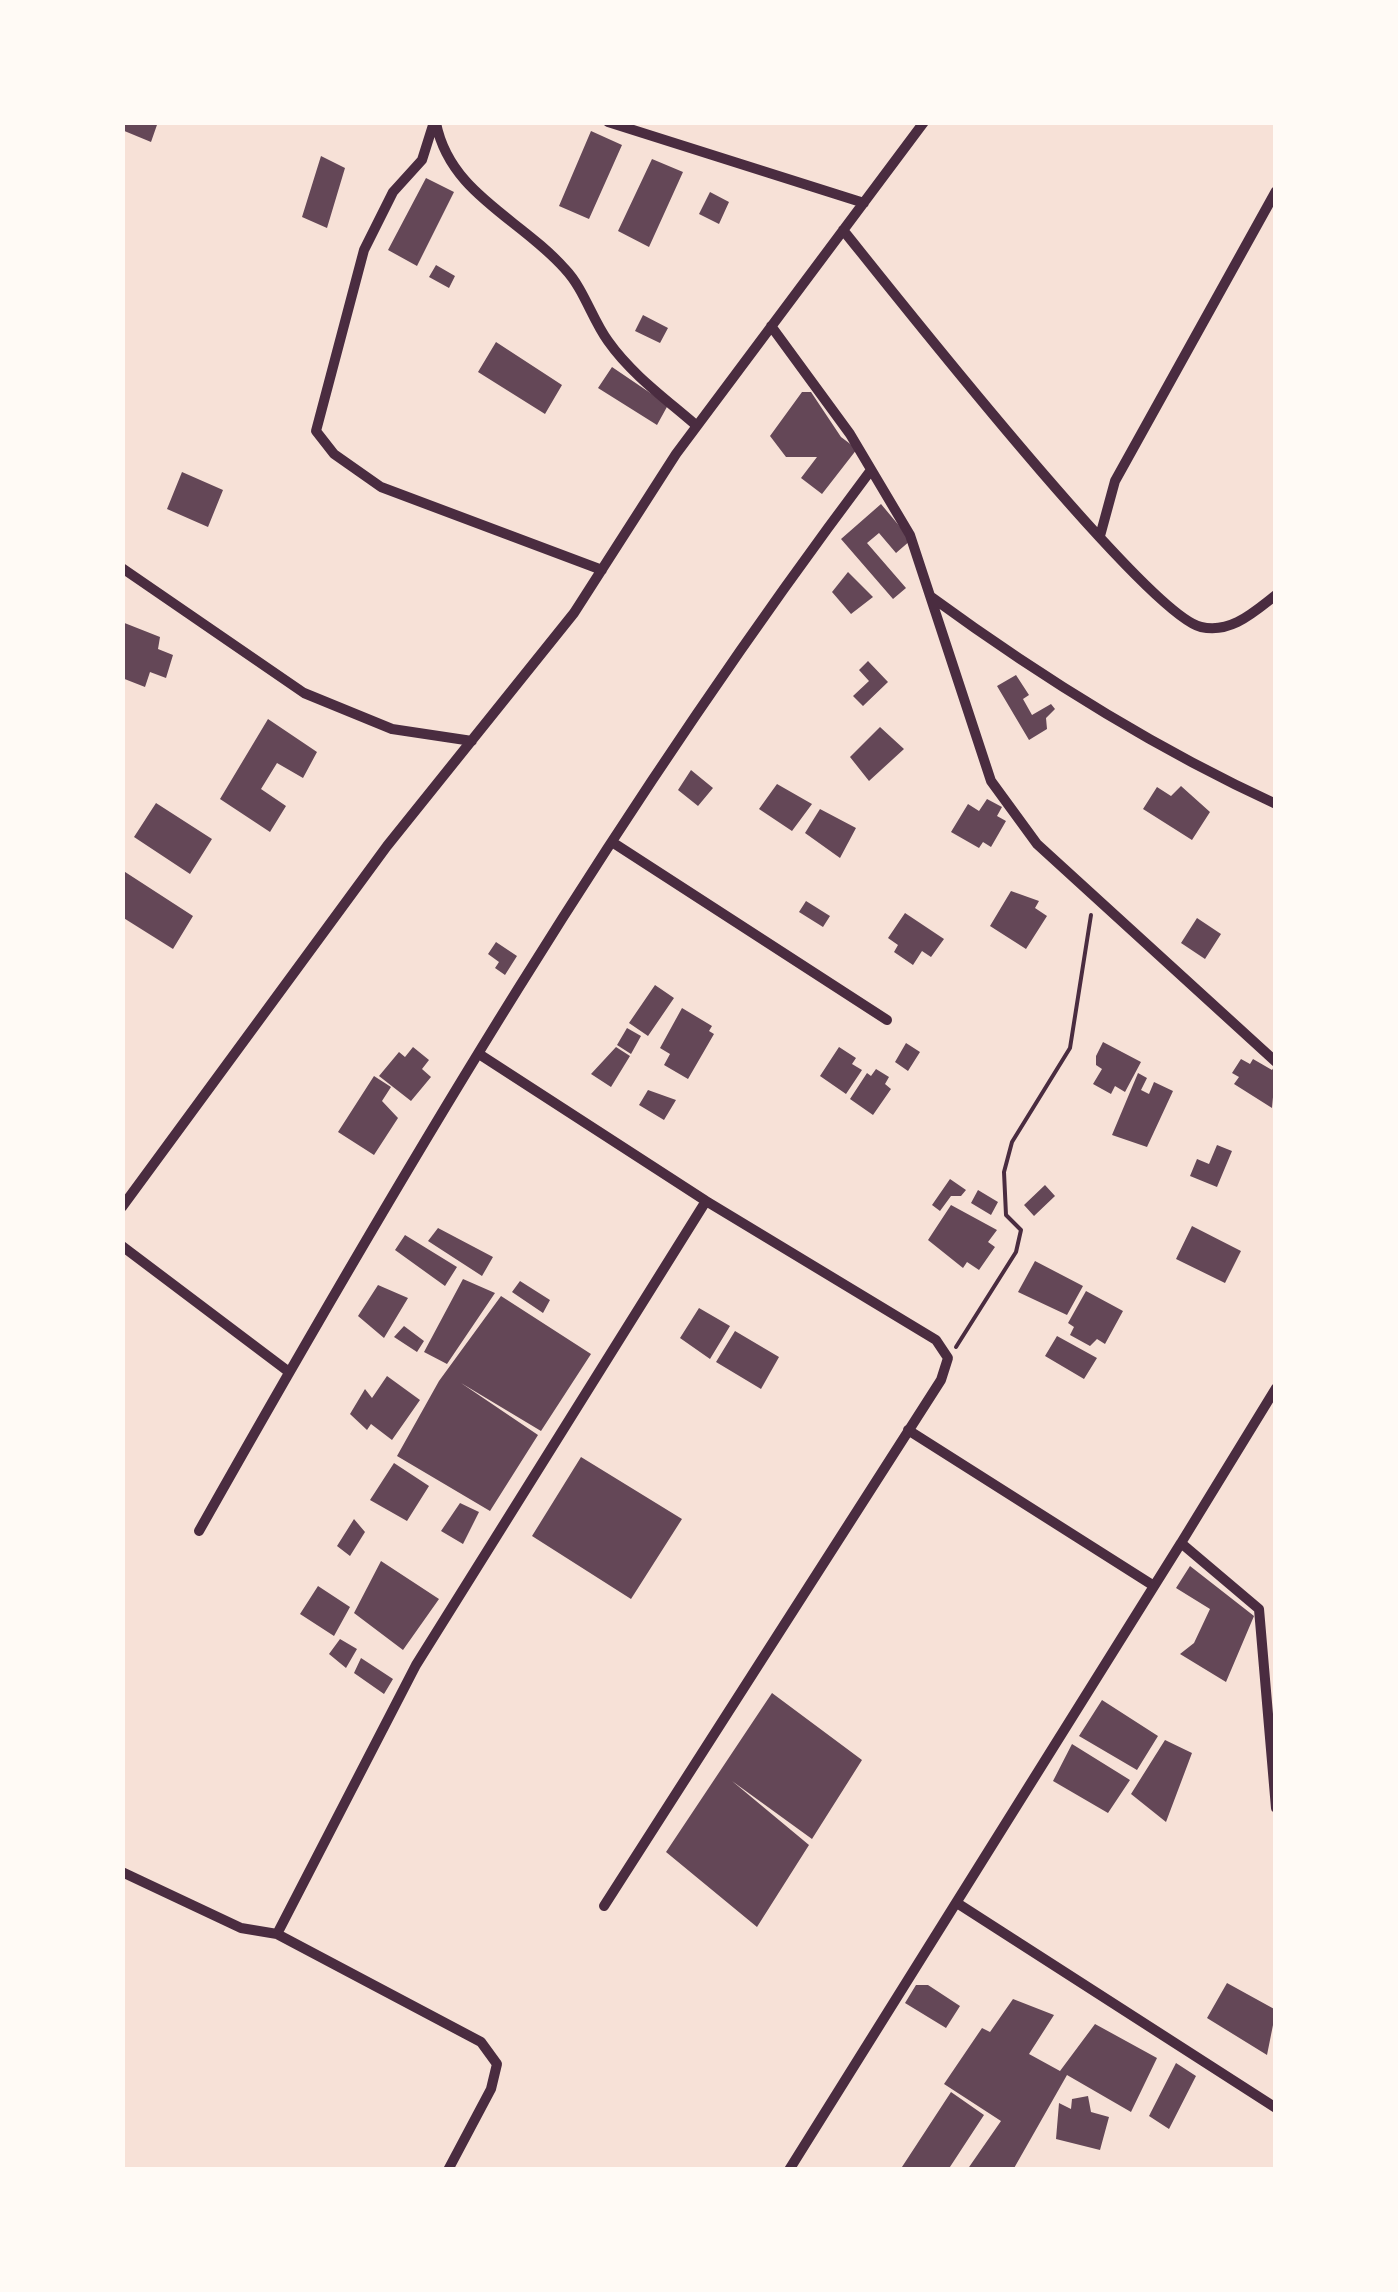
<!DOCTYPE html>
<html>
<head>
<meta charset="utf-8">
<style>
	body { margin:0 }
	#map { position:relative; width:1398px; height:2292px; overflow:hidden; background:#f7e1d7; font-family:"Public Sans",sans-serif }
	canvas { display:block }
	.frame { position:absolute; inset:0; border:125px solid #fffaf5; pointer-events:none }
</style>
</head>
<body>
<div id="map">
<canvas width="1398" height="2292"></canvas>
<div class="frame"></div>
</div>
<script>
const c = document.querySelector('canvas').getContext('2d');
c.lineJoin = 'round';
function fillPath(path, color) { c.fillStyle = color; c.fill(path, 'evenodd'); }
function stroke(path, color, width, dash) { c.strokeStyle = color; c.lineWidth = width; c.lineCap = dash ? 'butt' : 'round'; c.setLineDash(dash || []); c.stroke(path); }
const building = new Path2D(`
	M122 122H158L151 142 122 130Z
	M591 131 622 145 589 219 559 206Z
	M321 156 345 168 327 228 302 217Z
	M652 159 683 172 649 247 618 231Z
	M426 178 454 192 417 266 388 250Z
	M710 192 729 202 719 224 699 214Z
	M436 265 455 276 449 288 429 277Z
	M643 315 668 328 660 343 635 331Z
	M496 342 562 385 545 414 478 372Z
	M612 367 668 405 657 425 598 388Z
	M802 392H811L841 437 857 449 822 494 801 478 817 457H786L770 436Z
	M182 472 223 490 208 527 167 509Z
	M881 504 911 540 896 553 879 533 867 543 906 588 893 599 841 539Z
	M848 572 873 597 851 614 832 592Z
	M122 622 160 637 158 649 173 655 166 678 150 672 145 687 122 678Z
	M868 661 888 682 863 706 853 696 869 681 859 670Z
	M1016 675 1029 695 1023 699 1032 715 1051 704 1055 709 1046 718 1047 729 1029 740 997 686Z
	M268 719 317 752 303 778 277 763 261 789 286 806 270 832 220 799Z
	M880 727 904 749 869 781 850 757Z
	M691 770 713 788 698 806 678 790Z
	M777 784 812 804 792 831 759 809Z
	M1181 786 1210 812 1192 840 1143 809 1157 787 1171 796Z
	M987 799 1002 807 997 816 1006 821 991 847 983 842 979 848 951 832 968 804 979 811Z
	M156 803 212 839 190 874 134 837Z
	M820 809 856 828 840 858 805 833Z
	M122 870 193 916 173 949 122 917Z
	M1011 891 1039 901 1035 908 1047 916 1026 949 990 926Z
	M806 901 830 916 823 927 799 912Z
	M905 913 944 939 931 957 922 951 913 965 894 952 898 945 888 938Z
	M1197 918 1221 934 1205 959 1181 943Z
	M496 942 517 956 505 975 495 968 499 962 488 954Z
	M655 985 674 998 648 1036 629 1023Z
	M682 1008 712 1026 709 1031 714 1034 688 1079 664 1065 670 1054 660 1048Z
	M627 1028 641 1036 631 1054 617 1045Z
	M1103 1042 1141 1062 1125 1092 1115 1086 1111 1094 1093 1084 1102 1069 1096 1065V1056Z
	M906 1043 920 1052 908 1071 895 1062Z
	M413 1047 429 1060 422 1069 431 1077 411 1101 379 1076 399 1052 405 1057Z
	M616 1047 630 1056 611 1087 591 1074Z
	M839 1047 856 1058 852 1064 862 1070 846 1094 820 1076Z
	M1241 1059 1250 1064 1253 1059 1272 1070 1276 1064 1272 1108 1234 1084 1239 1077 1232 1073Z
	M876 1069 889 1077 885 1084 891 1089 873 1115 850 1099 867 1073 871 1076Z
	M1138 1073 1147 1078 1141 1090 1149 1094 1154 1082 1173 1091 1147 1147 1112 1135Z
	M374 1076 391 1087 382 1101 398 1118 374 1155 338 1132Z
	M648 1090 676 1100 664 1120 639 1105Z
	M1217 1145 1232 1151 1217 1187 1190 1176 1197 1159 1209 1164Z
	M950 1179 966 1190 961 1196H951L940 1211 932 1205Z
	M1045 1185 1055 1196 1034 1216 1024 1205Z
	M978 1190 998 1202 991 1215 971 1203Z
	M951 1205 997 1230 988 1242 995 1247 979 1270 967 1262 963 1268 928 1240Z
	M1192 1226 1241 1251 1225 1283 1176 1259Z
	M438 1228 493 1257 482 1276 428 1241Z
	M405 1235 457 1267 445 1286 395 1250Z
	M1035 1261 1083 1286 1067 1315 1018 1292Z
	M463 1279 495 1293 447 1364 424 1352Z
	M520 1281 550 1300 543 1313 512 1292Z
	M378 1285 408 1298 384 1338 358 1316Z
	M1086 1291 1123 1311 1105 1344 1097 1339 1090 1346 1070 1335 1074 1327 1068 1323Z
	M501 1296 591 1354 541 1431 461 1383 538 1435 490 1511 397 1456 439 1381Z
	M699 1308 730 1326 710 1359 680 1338Z
	M404 1326 424 1341 417 1352 394 1337Z
	M735 1331 779 1357 761 1389 716 1362Z
	M1057 1336 1097 1358 1084 1379 1045 1356Z
	M387 1376 420 1400 392 1440 371 1424 367 1430 350 1414 365 1389 372 1398Z
	M581 1457 682 1519 631 1599 532 1536Z
	M394 1463 429 1486 407 1521 370 1500Z
	M460 1503 479 1512 463 1544 441 1531Z
	M354 1519 365 1532 350 1556 337 1546Z
	M381 1561 439 1599 403 1650 354 1613Z
	M1190 1566 1254 1616 1226 1682 1180 1654 1194 1643 1210 1609 1176 1588Z
	M318 1586 350 1607 334 1636 300 1614Z
	M340 1639 357 1649 346 1668 329 1654Z
	M361 1658 393 1679 384 1694 354 1673Z
	M772 1693 862 1760 812 1839 732 1781 809 1845 757 1927 666 1852Z
	M1102 1700 1158 1736 1137 1770 1079 1736Z
	M1165 1740 1192 1753 1166 1822 1131 1794Z
	M1072 1744 1130 1780 1108 1813 1053 1781Z
	M1227 1983 1276 2010 1267 2055 1207 2018Z
	M916 1985H928L960 2006 946 2028 905 2003Z
	M1013 1999 1054 2015 1029 2054 1060 2071 1095 2024 1157 2058 1131 2112 1067 2075 1013 2170H967L1001 2121 944 2084 982 2028 990 2032Z
	M1176 2063 1196 2076 1169 2129 1149 2116Z
	M951 2092 984 2115 948 2170H900Z
	M1088 2096 1091 2112 1109 2117 1100 2150 1056 2139 1059 2103 1071 2109 1072 2099Z`);
const path = new Path2D(`
	M956 1347 1016 1252 1021 1230 1006 1215 1004 1172 1012 1142 1070 1048 1091 915`);
const minor = new Path2D(`
	M434 122 422 160 393 192 364 250 316 431 334 454 381 487 602 570
	M608 122 864 203
	M436 123C450 194 520 218 565 269 584 289 592 319 608 341 632 375 666 399 697 426
	M843 230C893 292 1147 615 1201 627 1231 634 1254 612 1276 595
	M771 326 850 434 910 535 991 781 1037 844 1276 1062
	M1100 536 1115 481 1276 191
	M122 568 304 693 392 729 472 741
	M930 596C1038 675 1154 748 1276 804
	M612 842 887 1020
	M479 1054 706 1201 936 1340 948 1358 941 1380 604 1906
	M122 1207 387 846 574 613 676 454 924 122
	M122 1246 289 1372
	M1276 1388 1181 1543 1259 1609 1276 1808
	M908 1430 1154 1586
	M199 1531C405 1166 619 805 871 470
	M122 1872 241 1928 277 1934 481 2042 497 2064 491 2089 448 2170
	M957 1903 1276 2108
	M277 1934 416 1665 706 1201
	M789 2170 1181 1543`);
fillPath(building, '#644757');
stroke(path, '#4a2c40', 4);
stroke(minor, '#4a2c40', 10);
</script>
</body>
</html>
